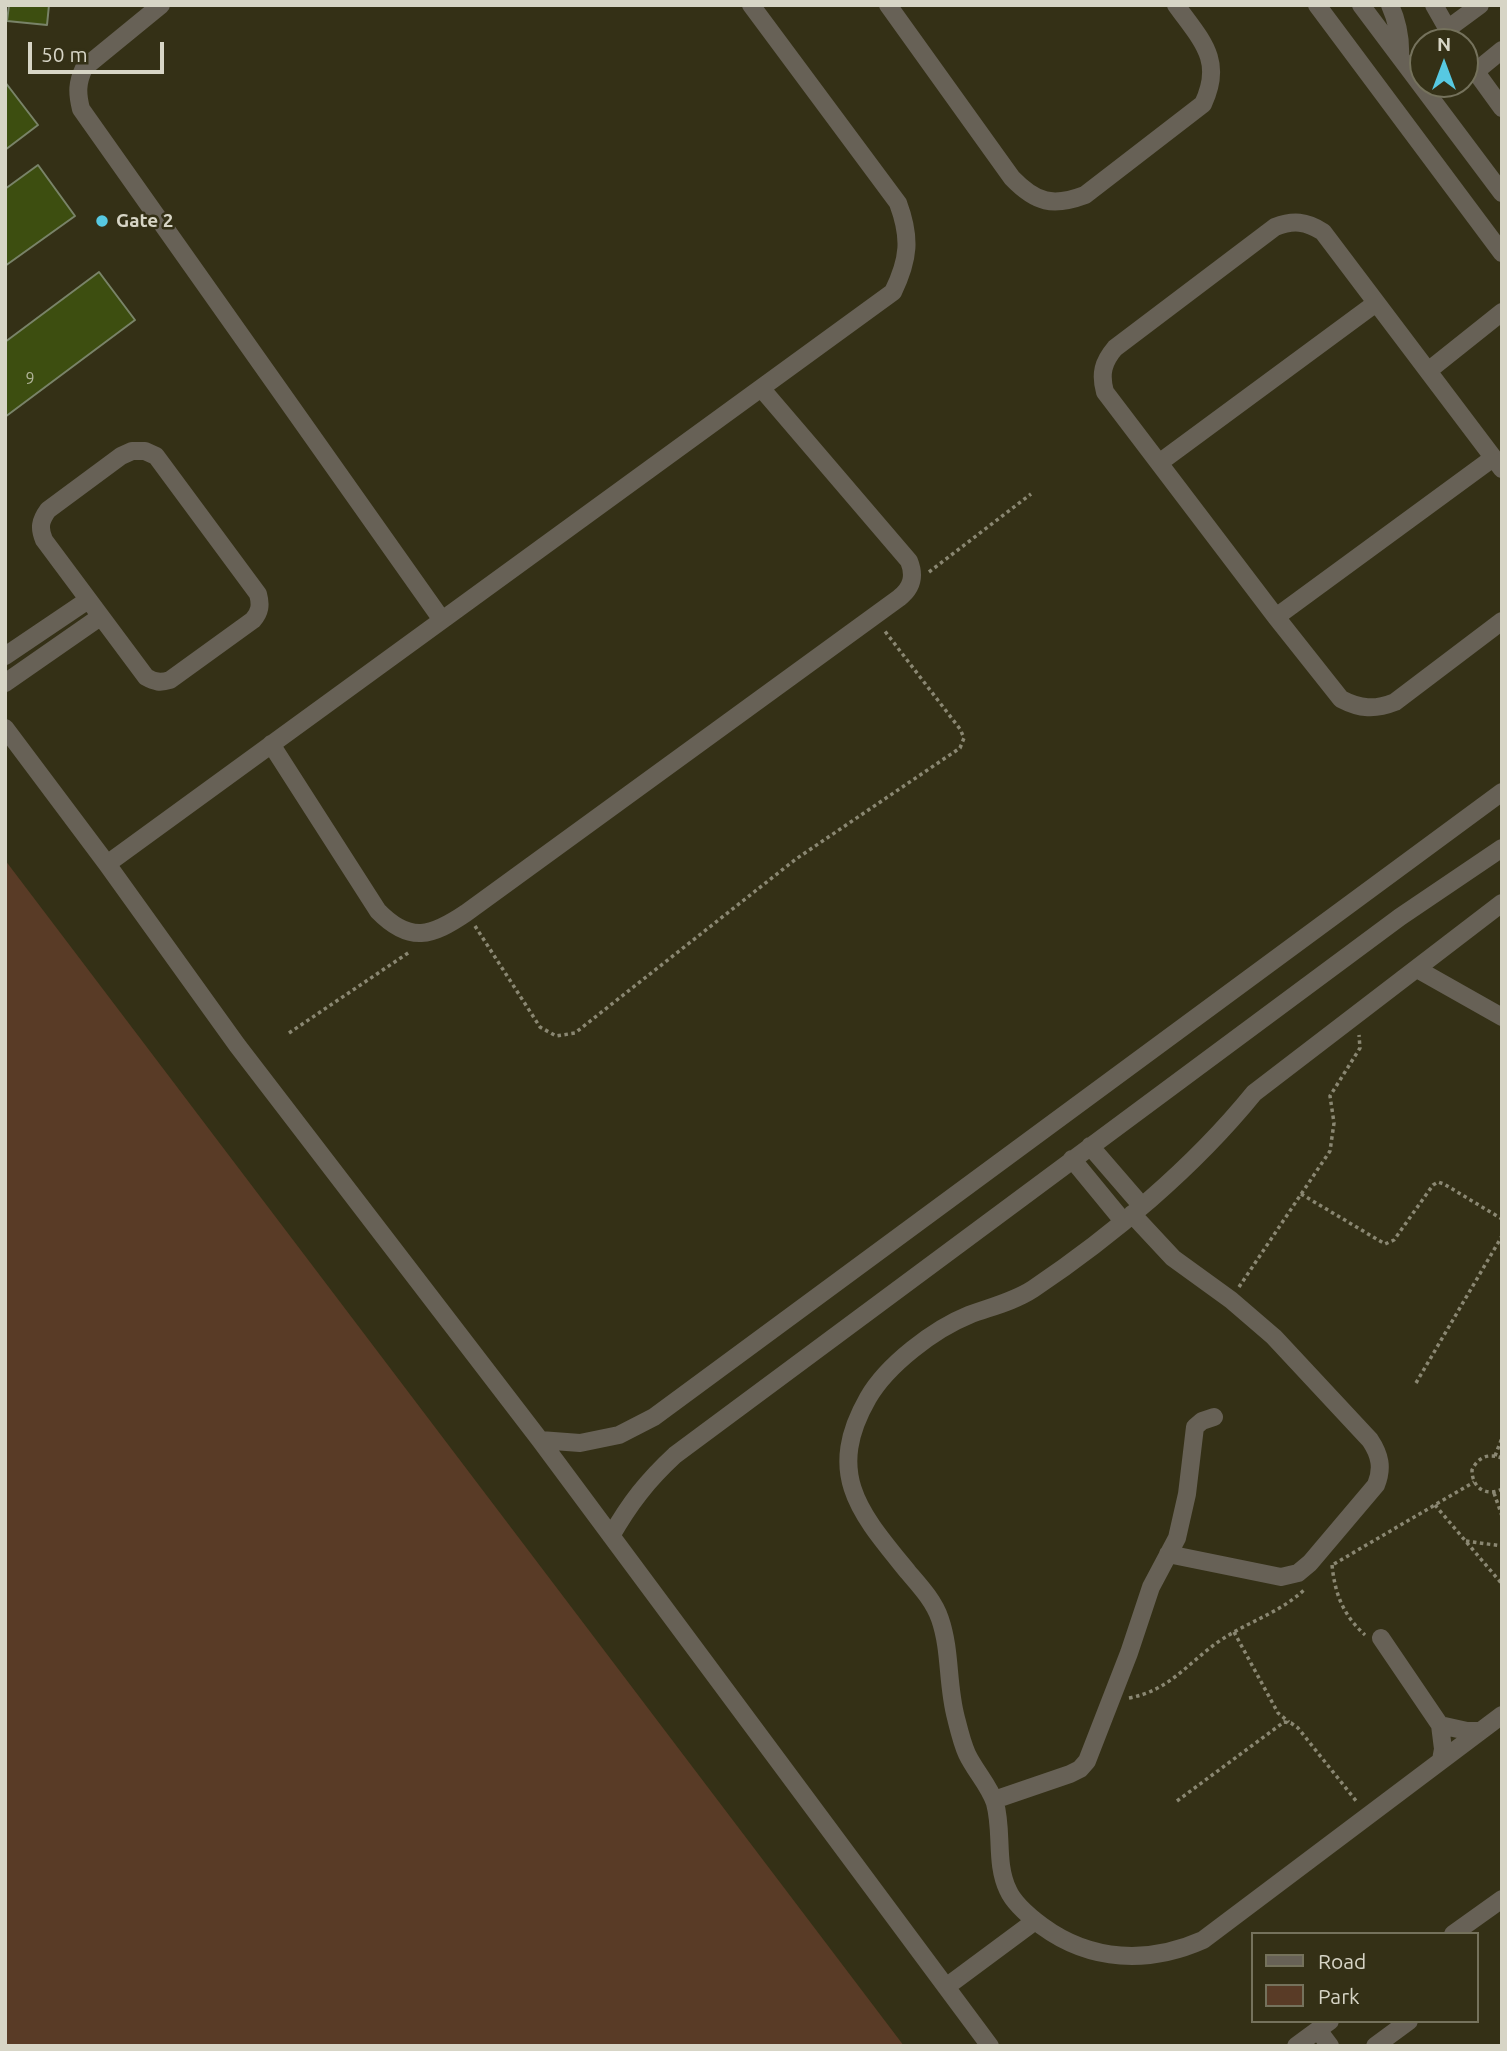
<!DOCTYPE html>
<html>
<head>
<meta charset="utf-8">
<style>
	body { margin:0 }
	#map { position:relative; width:1507px; height:2051px; overflow:hidden; background:#343016; font-family:Ubuntu,sans-serif }
	canvas { display:block }
	.frame { position:absolute; inset:0; border:7px solid #d7d5c6; pointer-events:none }
	.legend { position:absolute; left:1251px; top:1932px; width:228px; height:91px; box-sizing:border-box; background:#343016; border:2px solid #75725c; margin:0; padding:9px 12px; list-style:none; font-size:21px; color:#d7d5c6 }
	.legend li { display:flex; align-items:center; gap:14px; height:35px }
	.legend b { width:35px; border:2px solid #75725c }
	.north { position:absolute; left:1409px; top:28px; width:70px; height:70px; box-sizing:border-box; background:#343016; border:2px solid #75725c; border-radius:50%; rotate:0deg; font-size:19px; font-weight:700; line-height:28px; text-align:center; color:#d7d5c6 }
	.north::after { content:''; display:block; margin:auto; width:24px; height:32px; background:#57c9e2; clip-path:polygon(50% 0,100% 100%,50% 72%,0 100%) }
	.scale { position:absolute; left:28px; top:42px; width:136px; height:32px; box-sizing:border-box; border:4px solid #d7d5c6; border-top:0; padding-left:9px; font-size:21px; line-height:24px; white-space:nowrap; color:#d7d5c6; -webkit-text-stroke:5px #343016; paint-order:stroke }
</style>
</head>
<body>
<div id="map">
<canvas width="1507" height="2051"></canvas>
<div class="frame"></div>
<ul class="legend">
<li><b style="height:9px;background:#676156"></b>Road</li>
<li><b style="height:19px;background:#593b26"></b>Park</li>
</ul>
<div class="north">N</div>
<div class="scale">50 m</div>
</div>
<script>
const c = document.querySelector('canvas').getContext('2d');
c.lineJoin = 'round';
function fillPath(path, color) { c.fillStyle = color; c.fill(path, 'evenodd'); }
function stroke(path, color, width, dash) { c.strokeStyle = color; c.lineWidth = width; c.lineCap = dash ? 'butt' : 'round'; c.setLineDash(dash || []); c.stroke(path); }
function write(font, color, halo, rows, align = 'center') {
  c.font = font + ' Ubuntu,sans-serif'; c.lineWidth = 5; c.setLineDash([]); c.textBaseline = 'middle'; c.strokeStyle = halo; c.fillStyle = color; for (const [text, x, y, turn = 0] of rows) {
    c.save(); c.translate(x, y); c.rotate((+turn || 0) * Math.PI / 180); c.textAlign = isNaN(turn) ? turn : align; if (halo) c.strokeText(text, 0, 0); c.fillText(text, 0, 0); c.restore();
  }
}
const green = new Path2D(`
	M5 860 904 2046H5Z`);
const building = new Path2D(`
	M9 5H49L47 25 7 21Z
	M5 82 38 125 5 150Z
	M38 165 75 216 5 266V189Z
	M99 272 135 320 5 417V342Z`);
const path = new Path2D(`
	M929 572 1031 494
	M475 926 540 1027 556 1036 575 1033 796 859 960 748 964 738 960 729 884 630
	M289 1033 411 951
	M1301 1194 1385 1244 1394 1240 1433 1185 1438 1182 1444 1184 1502 1219
	M1239 1287 1330 1151 1334 1123 1330 1096 1360 1048 1359 1035
	M1416 1383 1502 1236
	M1495 1456 1502 1438
	M1502 1458C1488 1453 1478 1457 1472 1470 1472 1488 1486 1497 1502 1489
	M1494 1493 1502 1516
	M1435 1505 1502 1584
	M1466 1541 1502 1546
	M1334 1564 1474 1482
	M1332 1565C1335 1594 1343 1615 1365 1635
	M1234 1632 1278 1713 1289 1722
	M1129 1698C1171 1690 1188 1662 1221 1640 1249 1621 1280 1613 1305 1589
	M1177 1801 1284 1722 1291 1723 1298 1728 1357 1802`);
const minor = new Path2D(`
	M161 5 84 68C77 83 77 93 81 109L442 620
	M888 5 1012 178C1036 203 1053 207 1085 195L1203 104C1224 60 1201 40 1176 5
	M1317 5 1502 253
	M1361 5 1502 193
	M1390 5C1398 23 1401 38 1400 57
	M1434 5 1455 42
	M1446 30 1480 5
	M1465 57 1502 108
	M1475 72 1502 50
	M1428 371 1502 312
	M132 451H145L156 456 258 594C261 605 260 612 253 620L170 680C160 683 155 682 146 677L44 540C39 528 40 521 48 510L121 456Z
	M1159 463 1376 303
	M1502 469 1323 232C1306 221 1293 220 1275 227L1115 348C1103 362 1100 374 1105 392L1276 617 1341 699C1360 709 1375 710 1395 702L1502 621
	M1276 617 1493 458
	M5 656 88 600
	M5 683 100 617
	M5 728 107 864 237 1045 540 1440 990 2046
	M271 744 378 911C410 944 432 936 466 913L899 598C912 588 915 576 909 561L761 388
	M107 864 893 292C909 259 911 238 898 203L751 5
	M1502 903 1254 1093C1194 1167 1112 1236 1033 1289 1013 1302 990 1307 969 1315 934 1329 887 1365 868 1398 824 1475 861 1514 908 1572 920 1586 934 1601 940 1619 951 1651 947 1685 956 1718 959 1730 962 1743 967 1754 975 1771 989 1785 995 1803 1003 1832 995 1863 1008 1890 1014 1904 1030 1917 1042 1926 1091 1962 1149 1964 1203 1940L1502 1715
	M1417 969 1502 1017
	M1090 1146 1141 1205
	M1072 1159 1123 1221
	M1132 1214 1173 1258 1231 1300 1274 1337 1370 1440C1380 1455 1383 1468 1376 1485L1310 1563 1298 1573 1281 1577 1168 1554
	M540 1440 580 1443 619 1435 654 1417 1502 792
	M611 1536C630 1503 647 1481 675 1455L1400 917 1502 848
	M1381 1638 1440 1725 1443 1749 1441 1760
	M1440 1725 1467 1731H1481
	M994 1800 1070 1774 1080 1769 1087 1761 1129 1653 1151 1587 1177 1538 1187 1494 1195 1427 1202 1421 1214 1417
	M1453 1934 1502 1899
	M946 1987 1035 1921
	M1318 2030 1330 2046
	M1296 2046 1330 2021
	M1375 2046 1409 2021`);
const markers = [
	[102,221,7,"#57c9e2"]
];
const numberNames = [
	["9",30,379]
];
const poiNames = [
	["Gate 2",116,221]
];
fillPath(green, '#593b26');
fillPath(building, '#3d4e10');
stroke(building, '#798368', 2);
stroke(path, '#8a8772', 3.5, [3.5, 3.5]);
stroke(minor, '#676156', 18);
for (const [x, y, r, color] of markers) { const dot = new Path2D(); dot.arc(x, y, r, 0, 2 * Math.PI); c.fillStyle = color; c.fill(dot); stroke(dot, '#343016', 2.5); }
write('16px', '#b0b398', null, numberNames);
write('bold 19px', '#d7d5c6', '#343016', poiNames, 'left');
</script>
</body>
</html>
